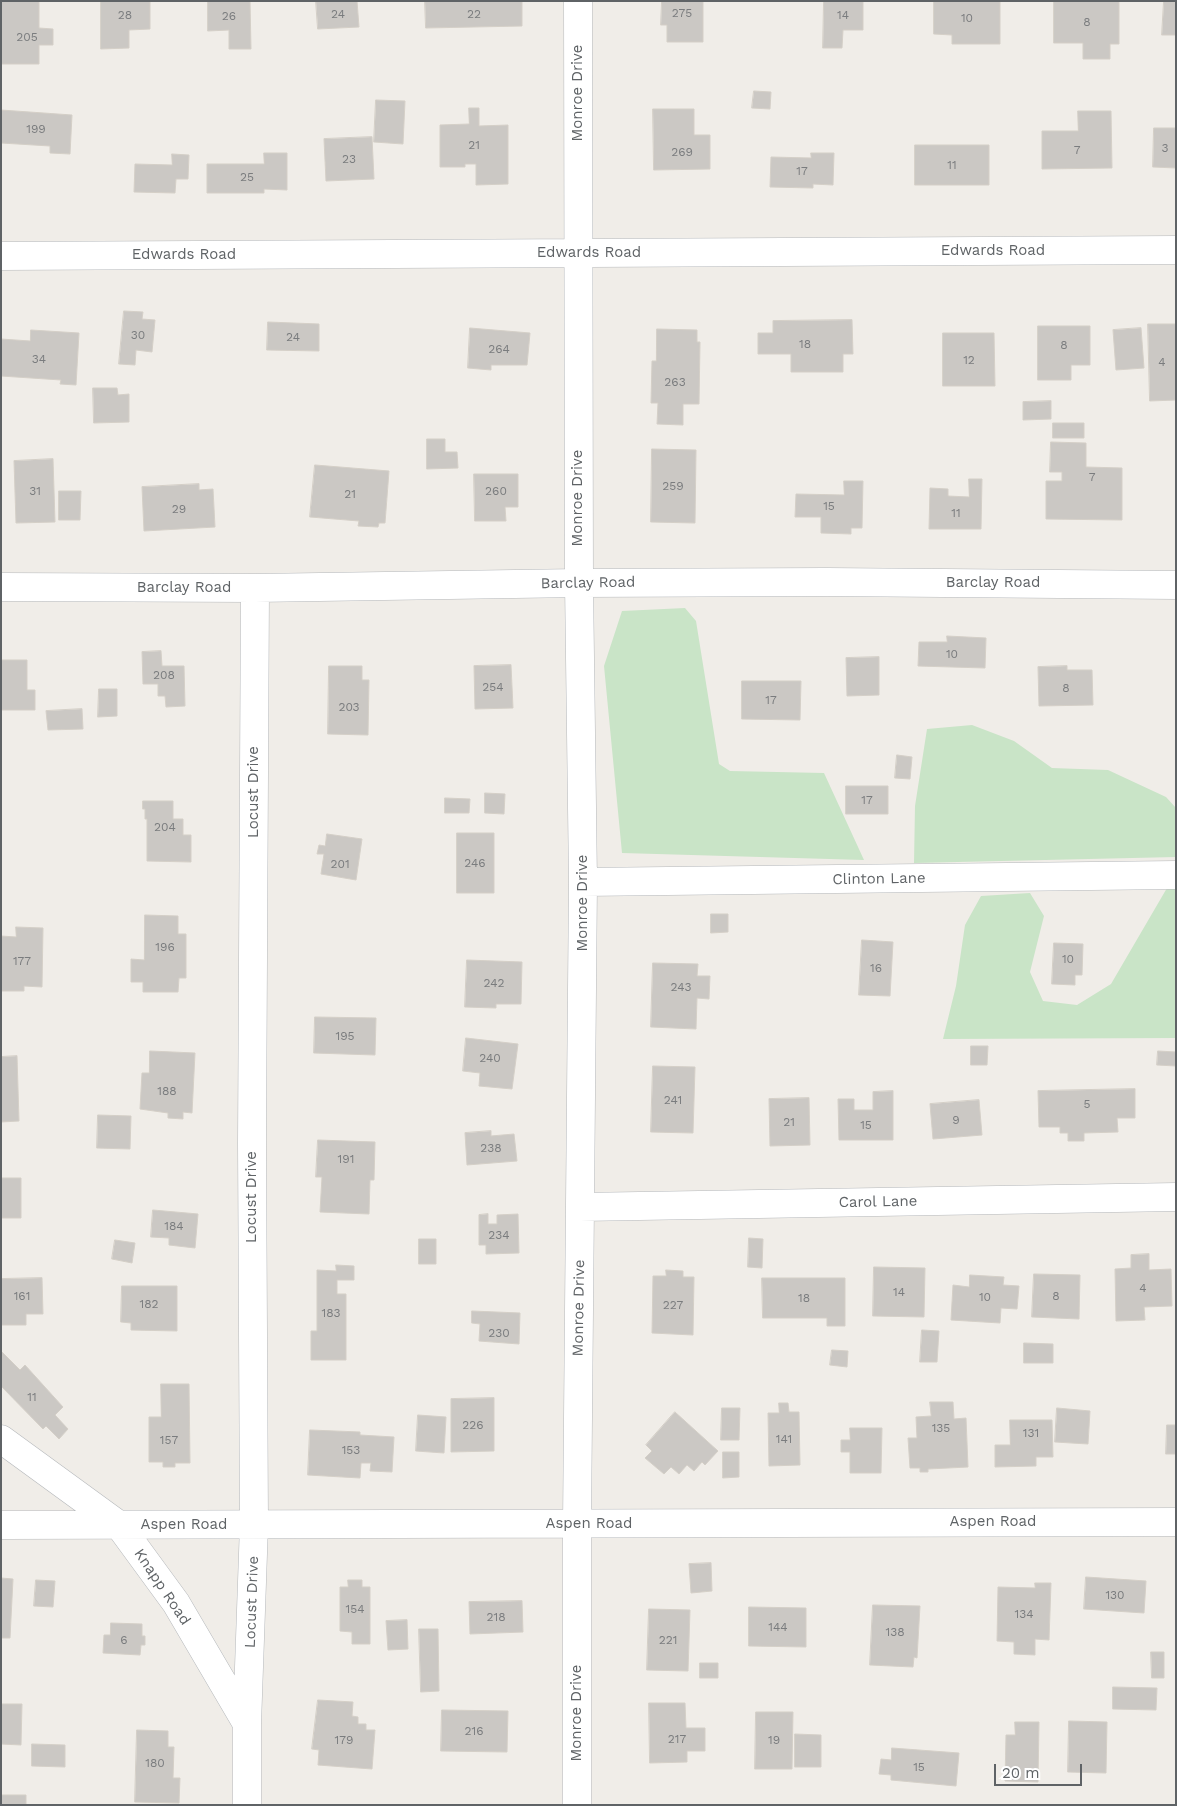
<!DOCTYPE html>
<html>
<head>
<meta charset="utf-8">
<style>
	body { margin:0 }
	#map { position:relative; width:1177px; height:1806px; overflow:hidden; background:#f0ede8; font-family:"Work Sans",sans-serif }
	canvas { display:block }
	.frame { position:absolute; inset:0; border:2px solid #5f6366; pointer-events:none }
	.scale { position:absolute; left:994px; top:1764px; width:88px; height:22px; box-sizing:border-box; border:2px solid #5f6366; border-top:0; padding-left:6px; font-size:15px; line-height:18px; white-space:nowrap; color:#5f6366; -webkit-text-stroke:4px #fff; paint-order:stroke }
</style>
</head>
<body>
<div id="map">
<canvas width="1177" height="1806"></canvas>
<div class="frame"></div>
<div class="scale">20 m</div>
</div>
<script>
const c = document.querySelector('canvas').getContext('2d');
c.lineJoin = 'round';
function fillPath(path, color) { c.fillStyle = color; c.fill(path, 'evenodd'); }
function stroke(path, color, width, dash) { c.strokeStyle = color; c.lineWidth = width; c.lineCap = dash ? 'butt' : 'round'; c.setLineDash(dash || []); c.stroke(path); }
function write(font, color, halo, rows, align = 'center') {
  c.font = font + ' "Work Sans",sans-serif'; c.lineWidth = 5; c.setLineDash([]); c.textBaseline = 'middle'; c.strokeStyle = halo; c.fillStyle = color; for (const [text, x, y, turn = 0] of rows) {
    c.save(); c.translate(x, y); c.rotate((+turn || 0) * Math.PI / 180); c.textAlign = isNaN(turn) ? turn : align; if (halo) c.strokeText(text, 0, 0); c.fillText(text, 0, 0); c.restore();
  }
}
const green = new Path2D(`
	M685 608 696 621 719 764 730 771 824 773 864 860 622 853 604 666 622 611Z
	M972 725 1014 741 1052 768 1108 770 1166 797 1176 808V857L914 863 915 806 927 729Z
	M1167 888 1176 889V1038L943 1039 956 986 965 925 981 896 1030 893 1044 916 1030 972 1043 1001 1077 1005 1111 984Z`);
const building = new Path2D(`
	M1 1H39V28L53 29V45H39V64H1Z
	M101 1H150V29L129 30V48L101 49Z
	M208 1H250L251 49H229V30L208 31Z
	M316 1H357L359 27 318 29Z
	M425 1H522V26L426 28Z
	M662 1H703V42H667V25H661Z
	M824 1H863V30H843L842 48H823Z
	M934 1H1000V44H952V35L934 34Z
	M1054 1H1119V44H1110V59H1083V43H1054Z
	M1164 1 1176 2V35H1162Z
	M754 91 771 92 770 109 752 108Z
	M376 100 405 101 403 144 374 142Z
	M469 108H479V126L508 125V184L476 185V164H465V167H440V125L469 124Z
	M653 109H694V135H710V169L654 170Z
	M1 110 72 115 70 154 50 153V146L1 143Z
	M1078 111H1111L1112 168 1042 169V131H1078Z
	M1154 128H1176V168L1153 167Z
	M372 137 374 179 326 181 324 139Z
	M915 145H989V185H915Z
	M264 153H287V190L264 189V193H207V164H264Z
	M811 153H834L833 185 813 184V188L770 187 771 157 811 158Z
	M172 154 189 155 188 179H176L175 193 134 192 135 164 172 165Z
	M124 311 143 312 142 319 155 320 152 352 136 350 135 365 119 364Z
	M852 320 853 354H843V372H791V354H758V333H773V321Z
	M268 322 319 324V351L267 350Z
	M1148 324H1176V400L1150 401Z
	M1038 326H1090V365H1071V380H1038Z
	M470 328 530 333 527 365H491V370L468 368Z
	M1141 328 1144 368 1116 370 1113 330Z
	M657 329 697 330V342H700L699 404H683V425L657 424 658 403H651L652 361H656Z
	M31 330 79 333 76 385 60 384 61 380 1 376V339L30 341Z
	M943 333H994L995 386H943Z
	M93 388H117L118 395 129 394V422L94 423Z
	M1051 401V419L1023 420V402Z
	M1053 423H1084V438H1053Z
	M427 439H445V452H457L458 468 427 469Z
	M1051 442 1086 443V467L1122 468V520L1046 519V481H1062V472H1050Z
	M652 449 696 450 695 523 651 522Z
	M53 459 55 522 16 523 14 461Z
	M315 465 389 471 385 523H379L378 527 358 526 359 521 310 517Z
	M474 474H518V507H505L506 521H475Z
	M969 479H982L981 529H929L930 488 948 489V496L969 497Z
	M844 481H863L862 528H851V534L821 533V517H795L796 494 844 495Z
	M199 484V490L213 489 215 527 144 531 142 487Z
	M59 491H81L80 520H59Z
	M947 636 986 638 985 668 918 666 919 642H947Z
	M161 651 162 666H184L185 706 166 707 165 696H158V684H143L142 652Z
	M879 657V695L847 696 846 658Z
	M1 660H27V690H35V710H1Z
	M511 665 513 708 475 709 474 666Z
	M329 666H362V680H369L368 735 328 734Z
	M1067 666V670H1092L1093 705 1039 706 1038 667Z
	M742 681H801L800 720 742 719Z
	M99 689H117V716L98 717Z
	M82 709 83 729 48 730 46 711Z
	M897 755 912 757 910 779 895 778Z
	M846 786H888V814H846Z
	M485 793 505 794 504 814 485 813Z
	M445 798 470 799 469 813H445Z
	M143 801H173V819H183V835H191V862L147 861V819H145V809H143Z
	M457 833H494V893H457Z
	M327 834 362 839 356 880 321 874 324 854H317L319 845 325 846Z
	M711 914H728V932L711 933Z
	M145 915 178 916V934H186V978H179L178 992H143V982H131V959L144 960Z
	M16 927 43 928 42 987 24 986V991H1V936L16 937Z
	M862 940 893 942 890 996 859 995Z
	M1054 943 1083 944 1082 975H1075V985L1052 984Z
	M467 960 522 962 521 1004H496V1008L465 1007Z
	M653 963 698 964 697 976H710L709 999 697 998 696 1029 651 1027Z
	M315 1017 376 1018 375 1055 314 1053Z
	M466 1038 518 1044 512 1089 479 1086 480 1073 463 1071Z
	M971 1046H988L987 1065H971Z
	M150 1051 195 1053 192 1113 183 1112V1119L168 1118V1113L140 1109 142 1073H149Z
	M1158 1051 1176 1052V1066L1157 1065Z
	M17 1056 19 1121 1 1122V1057Z
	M653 1066 695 1067 693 1133 651 1132Z
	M1135 1089V1118H1117L1118 1132 1084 1133V1141H1068V1133H1060V1127H1039L1038 1091Z
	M893 1091V1140H839L838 1099H854V1110H873V1092Z
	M809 1098 810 1145 770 1146 769 1099Z
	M979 1100 982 1135 933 1139 930 1104Z
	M98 1115 131 1116 130 1149 97 1148Z
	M491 1131V1136L514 1134 517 1161 467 1165 465 1133Z
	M318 1140 375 1142 374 1180H370L369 1214 320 1212 322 1177H316Z
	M1 1178H21V1218H1Z
	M153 1210 198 1214 195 1248 169 1245V1238L151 1237Z
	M488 1214V1224H497V1215L518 1214 519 1253 486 1254V1245H479V1215Z
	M749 1238 763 1239 762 1268 748 1267Z
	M419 1239H436V1264H419Z
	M115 1240 135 1243 132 1263 112 1259Z
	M1149 1254V1270L1171 1269 1172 1306 1144 1307 1145 1320 1116 1321 1115 1269 1131 1268V1255Z
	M336 1265 354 1266V1280H337V1294H346V1360H311V1331H317V1270L336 1271Z
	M874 1267 925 1268 924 1317 873 1316Z
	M666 1270 683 1271V1277H694L693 1335 652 1333 653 1276H666Z
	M1034 1274 1080 1275 1079 1319 1032 1317Z
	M970 1275 1004 1277 1003 1285 1019 1286 1017 1309 1001 1308 1000 1323 951 1320 953 1285 969 1287Z
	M42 1278 43 1314H26V1325H1V1279Z
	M762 1278H845V1326H827V1318H763Z
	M122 1286H177V1331L131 1330V1323L121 1322Z
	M472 1311 520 1313 519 1344 479 1341 480 1324 472 1323Z
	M922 1330 939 1331 937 1362H920Z
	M1024 1343 1053 1344V1363H1024Z
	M832 1350 848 1351 847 1367 830 1365Z
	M1 1351 20 1370 25 1365 63 1407 55 1415 68 1429 59 1439 46 1426 43 1429 1 1386Z
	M161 1384H189L190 1463H175V1467H163V1462H149V1417H161Z
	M494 1398V1451L451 1452V1399Z
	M930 1402H953L954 1419 966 1418 968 1467 928 1469V1472H920V1468H910L908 1438H917L916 1417 931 1416Z
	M779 1403H788L789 1412H799L800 1465 769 1466 768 1413H779Z
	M722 1408H740L739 1440H721Z
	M1057 1408 1090 1411 1088 1444 1055 1442Z
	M675 1412 718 1451 705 1465 702 1462 694 1471 687 1465 679 1474 671 1467 664 1474 645 1458 652 1451 646 1445Z
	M418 1415 446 1417 444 1453 416 1451Z
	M1010 1420H1052L1053 1457H1036V1466L995 1467V1445H1010Z
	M1167 1425H1176V1454H1166Z
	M850 1428H882L881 1473H850V1452H841V1440H850Z
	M310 1430 360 1432V1435L394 1437 392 1472 370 1471 371 1463H361L360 1478 308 1475Z
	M723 1452H739V1477L723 1478Z
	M711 1563 712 1591 691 1593 689 1564Z
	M1086 1577 1146 1581 1144 1613 1084 1609Z
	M1 1578 13 1579 10 1638H1Z
	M36 1580 55 1581 53 1607 34 1606Z
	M348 1580H362V1587H370V1644H352V1632L340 1631V1587H348Z
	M1035 1583H1051L1049 1640 1035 1639V1655L1014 1654V1642L997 1641 998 1587 1035 1588Z
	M522 1601 523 1632 470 1634 469 1602Z
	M873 1605 920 1606 917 1658 914 1657 913 1667 870 1665Z
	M749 1607 806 1608V1647L749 1646Z
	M649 1609 690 1610 688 1671 647 1670Z
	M407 1620 408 1649 388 1650 386 1621Z
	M111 1623 142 1624V1636H145V1645H141L140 1655 103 1653 104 1635H110Z
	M419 1629H438L439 1691 421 1692Z
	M1151 1652H1164V1678H1152Z
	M700 1663H718V1678H700Z
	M1113 1687 1157 1688 1156 1710 1113 1709Z
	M318 1700 353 1702 352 1716 358 1717V1724H366V1730H375L372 1769 318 1765 319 1750 312 1749Z
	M649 1703H685L686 1728H705V1751H687V1762L650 1763Z
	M1 1704H22L21 1745 1 1744Z
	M442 1710 508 1711 507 1752 441 1751Z
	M756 1712H793L792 1769H755Z
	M1069 1721 1107 1722 1106 1773 1068 1772Z
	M1015 1722H1039L1038 1782 1005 1781 1006 1735H1015Z
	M137 1730 168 1731V1747H174L173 1778H180L179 1803 135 1802Z
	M795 1734 821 1735V1767H795Z
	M32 1744 65 1745V1767L32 1766Z
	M892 1748 959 1753 956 1786 891 1780V1775L879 1774 881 1759 891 1760Z
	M1 1795H26V1805H1Z`);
const minor = new Path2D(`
	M1 256 1176 250
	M1 587 255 588 579 583 827 582 1176 585
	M583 882 1176 875
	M580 1207 1176 1197
	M1 1439 119 1525 176 1603 247 1724
	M1 1525 1176 1522
	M247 1805V1724L254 1525 252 1143 255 588
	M577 1805V1524L583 882 579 583 578 1`);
const numberNames = [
	["275",682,13],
	["24",338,14],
	["22",474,14],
	["28",125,15],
	["14",843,15],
	["26",229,16],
	["10",967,18],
	["8",1087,22],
	["205",27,37],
	["199",36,129],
	["21",474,145],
	["3",1165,148],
	["7",1077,150],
	["269",682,152],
	["23",349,159],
	["11",952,165],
	["17",802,171],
	["25",247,177],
	["30",138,335],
	["24",293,337],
	["18",805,344],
	["8",1064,345],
	["264",499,349],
	["34",39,359],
	["12",969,360],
	["4",1162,362],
	["263",675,382],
	["7",1092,477],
	["259",673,486],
	["31",35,491],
	["260",496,491],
	["21",350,494],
	["15",829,506],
	["29",179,509],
	["11",956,513],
	["10",952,654],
	["208",164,675],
	["254",493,687],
	["8",1066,688],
	["17",771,700],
	["203",349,707],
	["17",867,800],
	["204",165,827],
	["246",475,863],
	["201",340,864],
	["196",165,947],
	["10",1068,959],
	["177",22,961],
	["16",876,968],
	["242",494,983],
	["243",681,987],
	["195",345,1036],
	["240",490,1058],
	["188",167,1091],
	["241",673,1100],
	["5",1087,1104],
	["9",956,1120],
	["21",789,1122],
	["15",866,1125],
	["238",491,1148],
	["191",346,1159],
	["184",174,1226],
	["234",499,1235],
	["4",1143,1288],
	["14",899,1292],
	["161",22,1296],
	["8",1056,1296],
	["10",985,1297],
	["18",804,1298],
	["182",149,1304],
	["227",673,1305],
	["183",331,1313],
	["230",499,1333],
	["11",32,1397],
	["226",473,1425],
	["135",941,1428],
	["131",1031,1433],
	["141",784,1439],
	["157",169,1440],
	["153",351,1450],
	["130",1115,1595],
	["154",355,1609],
	["134",1024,1614],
	["218",496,1617],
	["144",778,1627],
	["138",895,1632],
	["6",124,1640],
	["221",668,1640],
	["216",474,1731],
	["217",677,1739],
	["179",344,1740],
	["19",774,1740],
	["180",155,1763],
	["15",919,1767]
];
const streetNames = [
	["Monroe Drive",578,93,-90],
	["Edwards Road",993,251],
	["Edwards Road",589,253],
	["Edwards Road",184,255],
	["Monroe Drive",578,498,-90],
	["Barclay Road",588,583,-1],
	["Barclay Road",993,583],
	["Barclay Road",184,588],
	["Locust Drive",254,792,-90],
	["Clinton Lane",879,879,-1],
	["Monroe Drive",583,903,-90],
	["Locust Drive",252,1197,-90],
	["Carol Lane",878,1202,-1],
	["Monroe Drive",579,1308,-89],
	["Aspen Road",993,1522],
	["Aspen Road",589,1524],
	["Aspen Road",184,1525],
	["Knapp Road",162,1587,56],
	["Locust Drive",252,1602,-88],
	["Monroe Drive",577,1713,-90]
];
fillPath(green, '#c9e4c7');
fillPath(building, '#cbc8c4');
stroke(building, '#d4cfc7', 1);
stroke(minor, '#b5b8bb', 29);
stroke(minor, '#fff', 28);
write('12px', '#7a7c7e', null, numberNames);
write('15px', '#5f6366', '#fff', streetNames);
</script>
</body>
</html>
